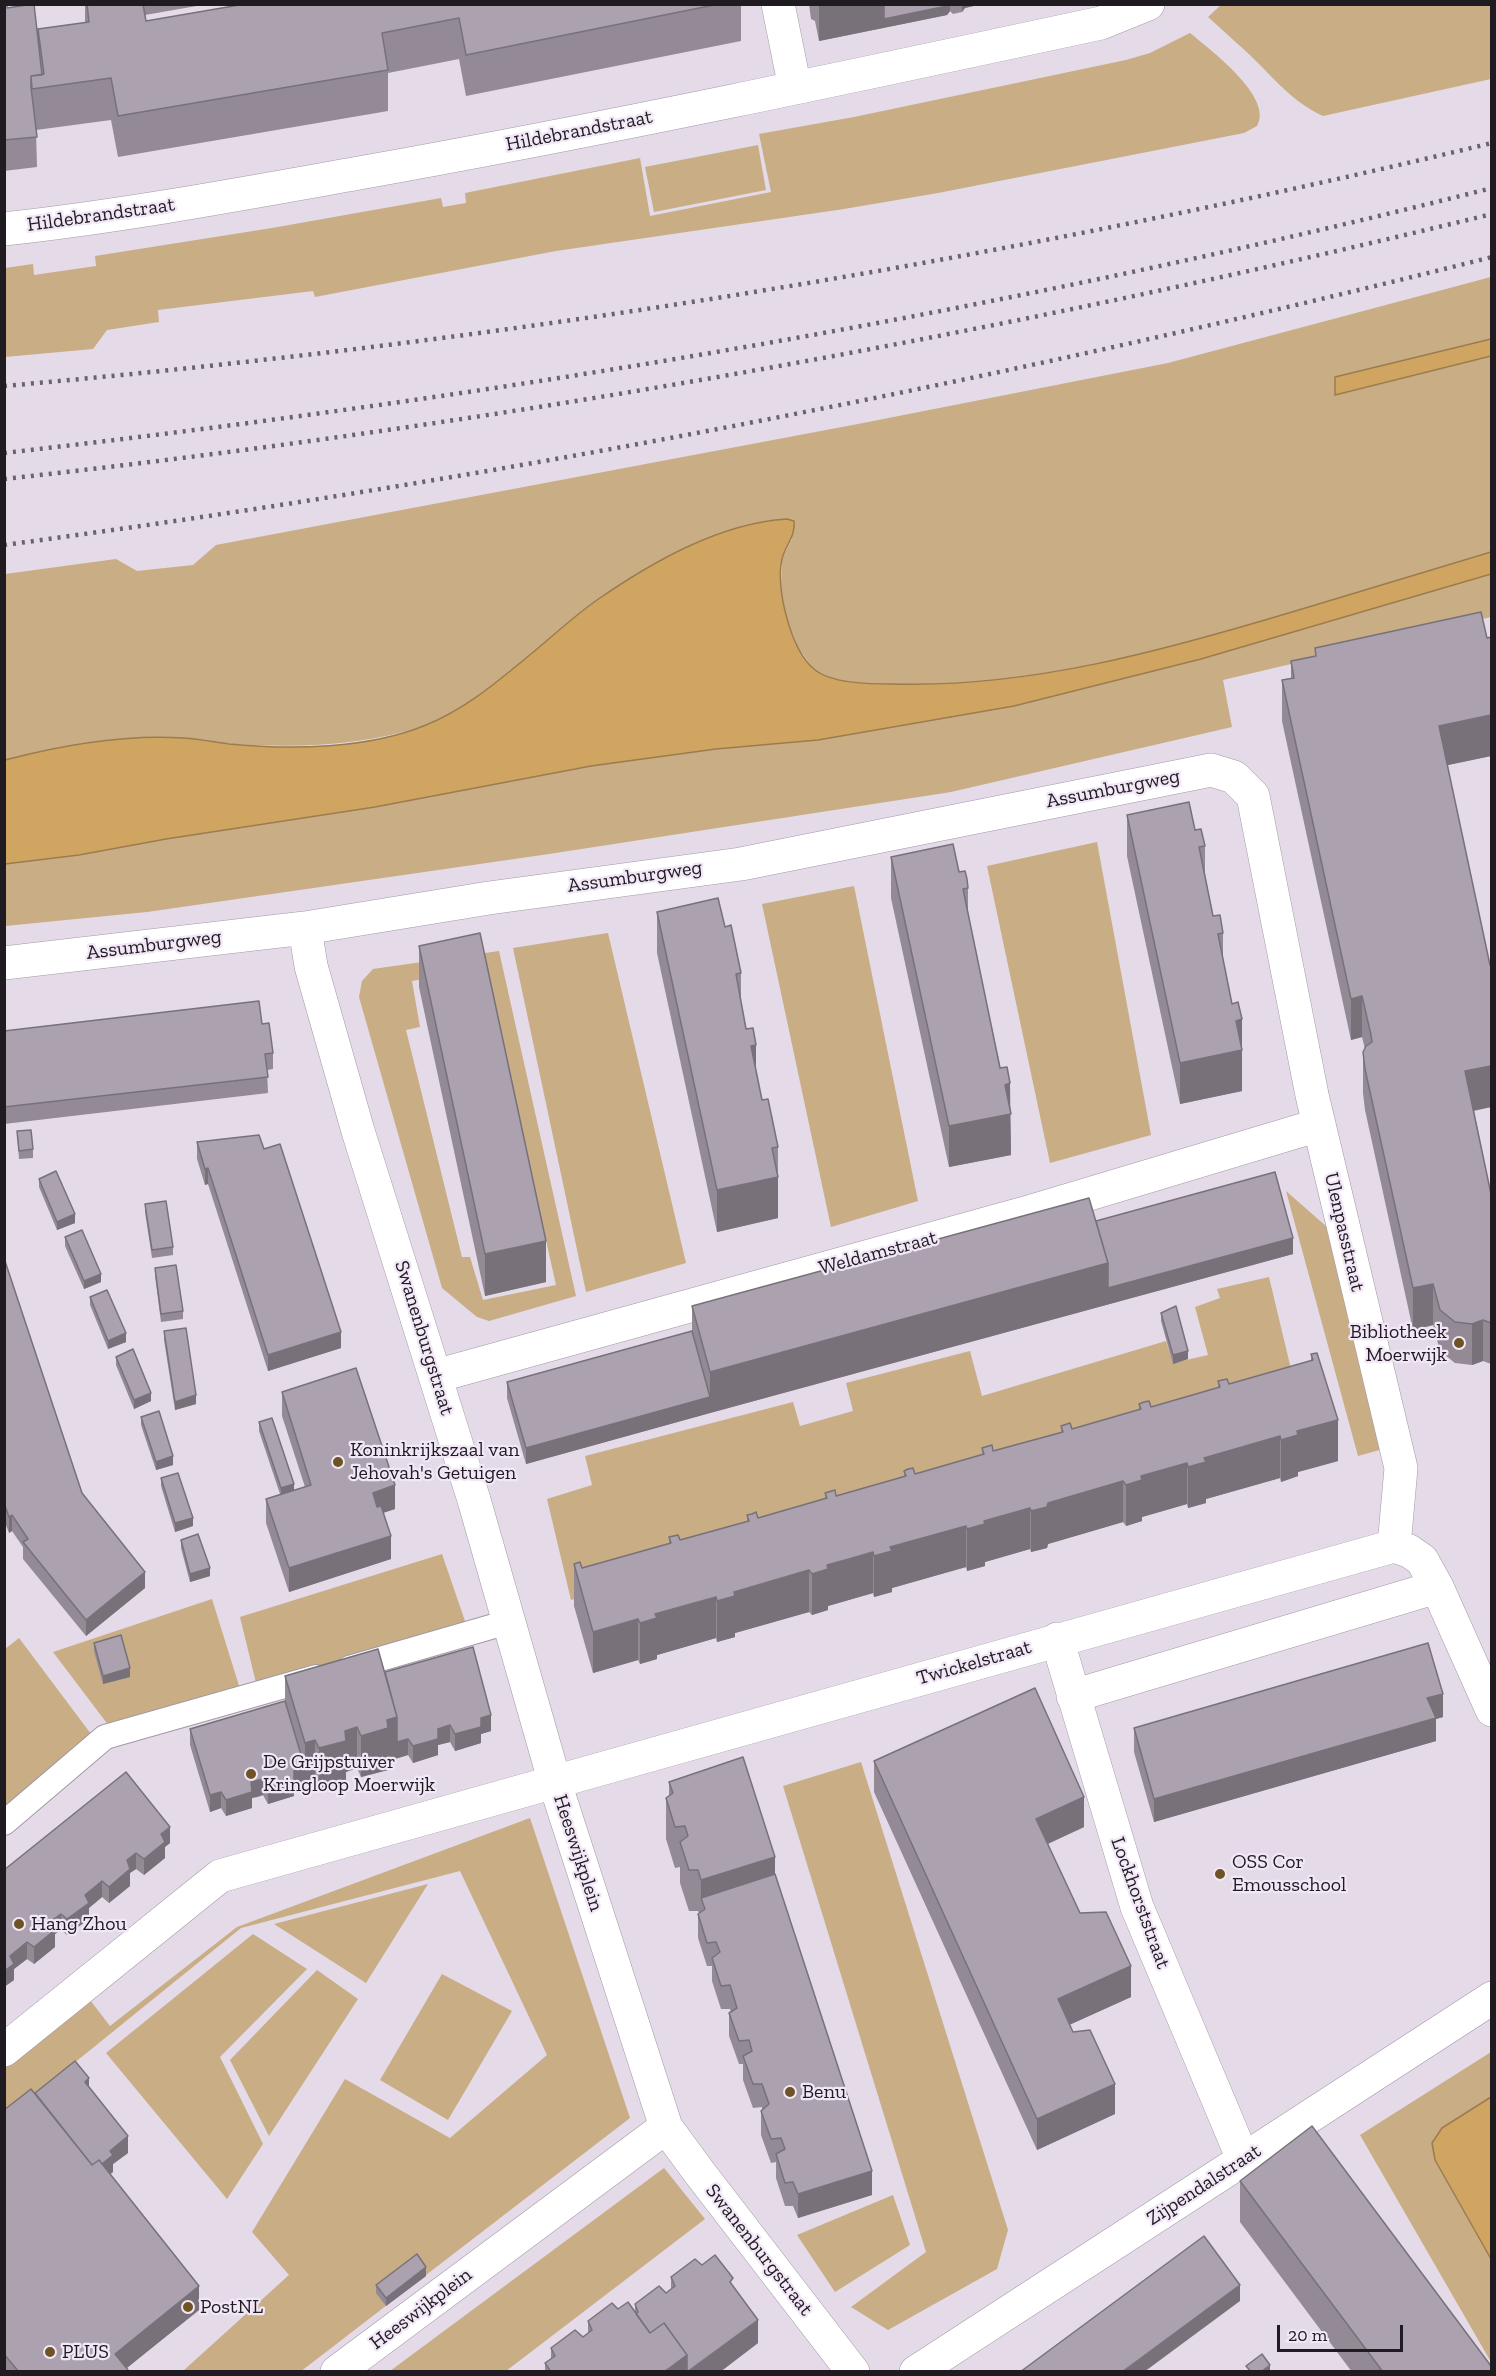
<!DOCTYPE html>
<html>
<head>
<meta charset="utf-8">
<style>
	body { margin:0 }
	#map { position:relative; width:1496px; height:2376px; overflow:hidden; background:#e4dae8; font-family:"Zilla Slab",serif }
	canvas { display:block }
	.frame { position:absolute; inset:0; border:6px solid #1f1b20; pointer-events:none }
	.scale { position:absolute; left:1277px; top:2325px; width:126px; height:27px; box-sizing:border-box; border:3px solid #1f1b20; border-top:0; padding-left:8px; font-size:18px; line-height:21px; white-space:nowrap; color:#1f1b20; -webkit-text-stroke:4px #f2e7f6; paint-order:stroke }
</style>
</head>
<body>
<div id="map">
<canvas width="1496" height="2376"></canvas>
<div class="frame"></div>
<div class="scale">20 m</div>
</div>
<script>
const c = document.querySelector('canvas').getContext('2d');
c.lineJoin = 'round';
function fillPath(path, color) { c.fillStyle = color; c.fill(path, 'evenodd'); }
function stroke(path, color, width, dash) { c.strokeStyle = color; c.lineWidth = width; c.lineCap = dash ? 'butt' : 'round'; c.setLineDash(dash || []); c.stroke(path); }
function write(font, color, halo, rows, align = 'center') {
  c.font = font + ' "Zilla Slab",serif'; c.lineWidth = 4.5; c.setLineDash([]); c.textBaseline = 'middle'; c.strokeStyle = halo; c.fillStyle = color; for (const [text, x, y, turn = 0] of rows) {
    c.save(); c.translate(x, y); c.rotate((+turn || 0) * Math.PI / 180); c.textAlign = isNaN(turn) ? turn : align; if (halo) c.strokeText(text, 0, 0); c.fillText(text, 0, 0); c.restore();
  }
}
const green = new Path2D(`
	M1222 4 1491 5V79L1323 116C1295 103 1278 83 1257 62 1241 46 1224 32 1208 17Z
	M1190 33C1209 49 1274 97 1257 126L1244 133 938 193 844 209 556 251 315 297 313 291 158 310 159 322 107 330 93 349 5 357V268L33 264 34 275 96 266 95 256 272 228 441 198 443 207 466 203 465 193 640 158 650 216 771 192 759 134 854 117 1126 60 1150 53Z
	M758 145 766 190 654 212 645 167Z
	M1491 277V339L1336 377V395L1491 356V552L1188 644 1090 666 971 684 902 685 862 684 837 680 814 670 798 647 786 617 781 591 782 559 792 539 773 520C757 524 740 527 724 532 680 547 635 573 597 600 544 639 484 707 421 727 360 746 297 748 233 744 217 743 200 739 184 738 124 734 62 745 5 760V574L116 559 137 571 193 565 216 545 858 424 1168 363Z
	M1491 574V617L1223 680 1232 727 951 792 549 854 147 912 5 926 4 864 79 855 166 839 375 807 591 766 716 749 818 740 1014 706 1201 659Z
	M1097 842 1151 1135 1050 1163 987 866Z
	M854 886 918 1201 831 1227 762 904Z
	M608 933 686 1263 586 1292 513 948Z
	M499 951 576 1296 489 1321 477 1317 442 1288 359 997 362 981 373 969ZM485 969 556 1285 483 1300 470 1257H462L406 1030 420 1027 412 981Z
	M1286 1191 1327 1227 1383 1449 1358 1456Z
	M1269 1277 1296 1390 571 1600 547 1499 592 1485 585 1456 793 1402 800 1426 853 1411 846 1383 970 1351 982 1396 1166 1341 1173 1363 1208 1355 1195 1307 1220 1298 1217 1289Z
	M442 1554 466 1624 257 1687 240 1617Z
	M212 1599 240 1689 109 1726 53 1652Z
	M19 1638 94 1738 5 1814V1649Z
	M861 1762 1008 2230 997 2269 888 2330 851 2307 926 2252 783 1786Z
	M530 1818 630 2118 300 2372 183 2371 289 2275 252 2232 345 2079 450 2138 547 2055 460 1871 241 1928 5 2119V2068L90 2000 110 2026 237 1927Z
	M428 1884 366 1983 274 1924Z
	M253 1934 307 1969 220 2057 263 2144 227 2199 106 2053Z
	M317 1970 358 1999 269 2136 230 2060Z
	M442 1974 512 2011 448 2120 380 2080Z
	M1491 2052V2097L1442 2128 1435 2160 1491 2259V2362L1360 2135Z
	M664 2168 705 2219 506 2371H390Z
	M893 2195 910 2245 835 2292 797 2235Z`);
const water = new Path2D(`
	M1491 339V356L1335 395V377Z
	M787 519 794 521C796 536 785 546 782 559 775 588 791 650 814 669 831 684 871 684 893 684 1029 688 1162 651 1292 612 1358 592 1425 572 1491 552V574L1201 659 1014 706 818 740 716 749 591 766 375 807 166 839 79 855 5 864V760C62 745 124 734 184 738 199 739 214 742 229 744 291 750 368 749 426 725 466 709 498 681 531 654 553 636 574 616 597 600 652 562 720 523 787 519Z
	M1491 2097V2259L1435 2160 1432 2143 1442 2128Z`);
const lane = new Path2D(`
	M349 1668 508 1622
	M4 1823 105 1737 316 1677`);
const street = new Path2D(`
	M778 4 795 88
	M4 229C123 216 241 194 359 173 607 129 854 76 1101 23L1148 4
	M305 928 311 966 358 1131 474 1500 555 1783 666 2127 337 2372
	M4 963 305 928 489 898 741 864 1211 770 1234 777 1253 796 1312 1095 1401 1468 1394 1546 1409 1551 1422 1560 1437 1587 1492 1710
	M436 1376 1029 1212 1319 1125
	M1057 1639 1137 1907 1243 2159
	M1073 1696 1437 1587
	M4 2050 220 1876 1394 1546
	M666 2127 699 2172 853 2372
	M916 2372 1492 1998`);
const rail = new Path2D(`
	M4 386C505 342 1003 261 1492 143
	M4 453C505 396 1004 312 1492 188
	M4 479C505 424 1002 334 1492 214
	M4 545C506 478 1001 381 1492 257`);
const wall = new Path2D(`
	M4 4 38 41V29L85 23V4H208L145 15 146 21 245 4H741V41L466 96 459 59 388 73V111L118 157 111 120 36 130 37 167 4 171Z
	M809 4H982L965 8 962 12 953 14 950 11 947 15 819 41 815 21 811 19Z
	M1491 637V756L1447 765 1491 1107 1474 1111 1491 1194V1364L1483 1361 1472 1365 1455 1363 1440 1351 1433 1325 1413 1330 1365 1110 1363 1093V1052L1365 1049 1362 1037 1351 1040 1282 721V680L1291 678V661L1315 656V648L1487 638Z
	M1127 815 1195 830 1205 846V874L1213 916 1223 933V961L1242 1048V1091L1180 1104 1127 856Z
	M891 857 959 872 968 888V916L1010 1112 1011 1155 949 1167 891 898Z
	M657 912 725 927 741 973V1003L762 1100 778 1147V1218L717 1232 657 953Z
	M419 946 546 1282 485 1296 419 987Z
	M262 1024 273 1053V1069L267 1070 268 1093 4 1124V1031Z
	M17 1131 33 1149V1158L19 1159Z
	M197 1142 264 1149 341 1348 268 1371 208 1184 205 1185 197 1159Z
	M39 1179 75 1223 57 1230 39 1187Z
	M145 1204 173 1247V1255L152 1258 145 1212Z
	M1096 1221 1293 1254 710 1413 526 1464 507 1398V1382L692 1331V1306Z
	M65 1237 101 1282 84 1289 65 1246Z
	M4 1258 82 1493 145 1588 86 1636 23 1559V1547L12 1531 9 1533 4 1520Z
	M155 1268 183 1311V1319L161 1322 155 1276Z
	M90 1297 126 1342 108 1349 90 1305Z
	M1161 1313 1188 1359 1173 1364 1161 1321Z
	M164 1331 196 1404 175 1410 164 1340Z
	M1311 1354 1338 1461 1298 1472V1476L1281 1482 1280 1478 1206 1499V1503L1188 1508 1187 1504 1142 1517V1521L1126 1526 1123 1522 1048 1544 1047 1548 1031 1552 1030 1549 985 1562V1566L967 1571 966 1567 892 1588V1592L874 1597 873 1593 828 1606V1610L812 1615 809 1612 735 1633V1637L717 1642 716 1638 657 1655V1659L640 1664 638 1660 593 1673 574 1606V1564L582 1568 669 1544V1537L680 1540 747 1521V1515L758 1518 825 1499V1493L836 1496 904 1477V1471L915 1474 982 1455V1448L993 1451 1061 1432V1426L1072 1429 1139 1410V1404L1151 1407 1218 1388V1381L1229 1384 1311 1361Z
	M116 1357 151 1401 134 1409 116 1365Z
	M282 1392 395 1509 383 1513 391 1559 289 1592 266 1523V1499L280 1494 259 1431V1422L294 1490 305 1487 282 1416Z
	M141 1417 173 1465 156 1470 141 1425Z
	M161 1478 193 1526 175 1532 161 1486Z
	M181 1540 210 1576 190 1582 181 1548Z
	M94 1643 130 1677 103 1684 94 1651Z
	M385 1672 491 1731 481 1734V1743L455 1751 450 1742 438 1745V1755L413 1763 408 1755 388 1761V1770L361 1777 357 1768 346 1772V1782L319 1789 315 1782 305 1784 294 1787V1796L268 1804 263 1795 258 1797 252 1798V1808L226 1816 221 1808 210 1812 190 1745V1729L285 1701V1676Z
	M1443 1717 1436 1719V1741L1154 1822 1134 1752V1728Z
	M874 1761 1084 1827 1048 1844 1080 1913 1131 1997 1069 2025 1115 2114 1037 2150 874 1792Z
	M669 1782 775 1874 872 2195 798 2218 793 2206H785L776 2178V2162L771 2163 761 2135V2111L762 2110V2107L753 2108 743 2080V2064H739L729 2036V2013L731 2012 730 2009H721L712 1981V1966H707L698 1938V1914L699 1913 698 1911H689L680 1883V1867L675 1868 666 1839V1798L669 1796Z
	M170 1843 165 1847V1858L144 1875 136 1869 130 1873V1886L109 1903 102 1897 89 1908V1919L67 1935 61 1930 55 1934V1947L34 1964 27 1959 14 1969V1980L4 1987V1870Z
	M89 2088 128 2153 113 2164V2172L110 2174 199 2310 126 2368 128 2372H4V2110L35 2093Z
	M1240 2181 1491 2372H1352L1240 2222Z
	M702 2265 733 2286 758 2343 720 2372H545V2363L551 2359V2348L583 2337 588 2333V2321L618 2309 635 2312V2304L666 2293 671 2289V2277Z
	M426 2276 386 2306 376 2293V2285Z`);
const shadedWall = new Path2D(`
	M819 4H950V11L947 15 819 41Z
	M962 4H982L965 8 962 12Z
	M1491 715V756L1439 767V726Z
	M1362 996V1037L1351 1040V999Z
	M1242 1019V1091L1180 1104V1063L1236 1021Z
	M756 1045V1086L751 1046Z
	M1491 1066V1107L1465 1112V1071Z
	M1010 1083 1011 1155 949 1167V1126L1005 1085Z
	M208 1168V1184L205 1185V1169Z
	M778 1177V1218L717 1232V1190Z
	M75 1214V1223L57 1230V1222Z
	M1293 1238V1254L710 1413 526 1464V1448L710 1397V1372L1108 1263Z
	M546 1241V1282L485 1296V1254Z
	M101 1274V1282L84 1289V1281Z
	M1433 1284V1325L1413 1330V1288Z
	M1483 1320V1361L1472 1365V1324Z
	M341 1332V1348L268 1371V1355Z
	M126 1333V1342L108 1349V1341Z
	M1188 1351V1359L1173 1364V1355Z
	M151 1393V1401L134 1409V1400Z
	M196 1395V1404L175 1410V1402Z
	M1338 1420V1461L1298 1472V1476L1281 1482V1440L1297 1431Z
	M1280 1436V1478L1206 1499V1503L1188 1508V1467L1204 1458Z
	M173 1456V1465L156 1470V1462Z
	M1187 1463V1504L1142 1517V1521L1126 1526V1485L1141 1476Z
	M1123 1481V1522L1048 1544 1047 1548 1031 1552V1511L1048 1503Z
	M294 1484V1492L281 1496V1488Z
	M395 1485V1509L373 1516V1493Z
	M1030 1508V1549L985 1562V1566L967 1571V1529L984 1521Z
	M12 1515V1531L9 1533V1517Z
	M193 1518V1526L175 1532V1523Z
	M966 1526V1567L892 1588V1592L874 1597V1556L890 1547Z
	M391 1536V1559L289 1592V1568Z
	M873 1552V1593L828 1606V1610L812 1615V1574L827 1565Z
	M210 1568V1576L190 1582V1574Z
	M809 1570V1612L735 1633V1637L717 1642V1601L734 1592Z
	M145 1572V1588L86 1636V1620Z
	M716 1597V1638L657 1655V1659L640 1664V1623L655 1614Z
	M638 1619V1660L593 1673V1632Z
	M130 1668V1677L103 1684V1676Z
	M1443 1694V1717L1436 1719V1741L1154 1822V1799L1427 1698Z
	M491 1715V1731L481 1734V1743L455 1751V1734L481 1718Z
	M397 1717 408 1739V1755L388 1761V1770L361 1777V1736L387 1720Z
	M450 1725V1742L438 1745V1755L413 1763V1746L438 1729Z
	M357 1727V1768L346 1772V1782L319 1789V1748L345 1731Z
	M315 1740V1782L294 1787V1796L268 1804V1788L294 1771 305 1768V1743Z
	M263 1779V1795L252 1798V1808L226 1816V1800L251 1782Z
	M221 1792V1808L210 1812V1795Z
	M1084 1797V1827L1036 1849V1819Z
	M170 1827V1843L165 1847V1858L144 1875V1859L161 1834Z
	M136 1853V1869L130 1873V1886L109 1903V1887L127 1860Z
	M775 1857V1898L705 1909 701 1898V1880Z
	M102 1881V1897L89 1908V1919L67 1935V1919L85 1895Z
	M61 1914V1930L55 1934V1947L34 1964V1947L51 1921Z
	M27 1942V1959L14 1969V1980L4 1987V1971L10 1956Z
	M1131 1966V1997L1058 2030V1999Z
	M89 2078V2095L85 2082Z
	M1115 2084V2114L1037 2150V2119Z
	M128 2136V2153L113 2164V2172L92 2189V2173L110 2151Z
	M872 2171V2195L798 2218V2194Z
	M426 2267V2276L386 2306V2298Z
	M1240 2285V2301L1144 2372H1122Z
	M199 2286V2310L122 2372 115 2354Z
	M758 2320V2343L720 2372H688Z
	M687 2355V2372H664Z
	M1270 2365V2372H1261Z`);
const building = new Path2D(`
	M4 4H7V8L34 4 42 75 31 76V87L37 137 4 140Z
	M87 4H143L146 21 245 4H719L466 55 459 18 382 33 388 70 118 116 111 78 32 89 31 76 44 74 38 29 89 22Z
	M884 4H949L947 6 884 19Z
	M1481 612 1487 638 1491 637V715L1439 726 1490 965H1491V1066L1465 1071 1491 1194V1323L1483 1320 1472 1324 1455 1322 1440 1310 1433 1284 1413 1288 1365 1069 1363 1052 1366 1046 1372 1042 1371 1035 1362 996 1351 999 1282 680 1294 678 1291 661 1316 656 1315 648Z
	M1189 802 1195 830 1201 829 1205 846 1199 847 1213 916 1220 915 1223 933 1218 934 1232 1004 1238 1002 1242 1019 1236 1021 1242 1050 1180 1063 1127 815Z
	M953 844 959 872 965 871 967 879 968 888 963 889 1000 1068 1007 1067 1010 1083 1005 1085 1011 1114 949 1126 891 857Z
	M718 898 725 927 731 925 741 973 736 974 746 1029 753 1028 756 1045 751 1046 762 1100 768 1099 778 1147 772 1148 778 1177 717 1190 657 912Z
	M480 933 546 1241 485 1254 419 946Z
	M259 1001 262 1024 269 1023 273 1053 265 1054 268 1077 4 1107V1031Z
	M31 1130 33 1149 19 1151 17 1131Z
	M259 1135 264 1149 280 1144 341 1332 268 1355 208 1168 205 1169 197 1142Z
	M56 1171 75 1214 57 1222 39 1179Z
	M1275 1172 1293 1238 1108 1288V1263L1096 1221Z
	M1089 1198 1108 1263 710 1372 692 1306Z
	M166 1201 173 1247 152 1250 145 1204Z
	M82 1230 101 1274 84 1281 65 1237Z
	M4 1258 82 1493 145 1572 86 1620 23 1542 28 1539 12 1515 9 1517 4 1503Z
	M176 1265 183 1311 161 1314 155 1268Z
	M107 1290 126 1333 108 1341 90 1297Z
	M1176 1306 1188 1351 1173 1355 1161 1313Z
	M186 1328 196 1395 175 1402 164 1331Z
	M692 1331 710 1397 526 1448 507 1382Z
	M133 1349 151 1393 134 1400 116 1357Z
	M1317 1353 1338 1420 1297 1431 1298 1435 1281 1440 1280 1436 1204 1458 1206 1462 1188 1467 1187 1463 1141 1476 1142 1480 1126 1485 1123 1481 1048 1503 1047 1507 1031 1511 1030 1508 984 1521 985 1524 967 1529 966 1526 890 1547 892 1551 874 1556 873 1552 849 1559 827 1565 828 1569 812 1574 809 1570 734 1592 735 1596 717 1601 716 1597 655 1614 657 1618 640 1623 638 1619 593 1632 574 1564 580 1562 582 1568 671 1543 669 1537 678 1535 680 1540 749 1521 747 1515 752 1514 756 1512 758 1518 827 1498 825 1493 835 1490 836 1496 906 1476 904 1471 908 1469 913 1468 915 1474 984 1454 982 1448 992 1445 993 1451 1063 1432 1061 1426 1070 1423 1072 1429 1141 1409 1139 1404 1144 1402 1149 1401 1151 1407 1220 1387 1218 1381 1227 1379 1229 1384 1313 1360 1311 1354Z
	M356 1368 395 1485 373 1493 377 1507 381 1506 391 1536 289 1568 266 1499 311 1485 282 1392Z
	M159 1411 173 1456 156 1462 141 1417Z
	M272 1418 294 1484 281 1488 259 1422Z
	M178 1473 193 1518 175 1523 161 1478Z
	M198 1534 210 1568 190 1574 181 1540Z
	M121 1635 130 1668 103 1676 94 1643Z
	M1428 1643 1443 1694 1427 1698 1436 1718 1154 1799 1134 1728Z
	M473 1647 491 1715 481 1718V1727L455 1734 450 1725 438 1729V1739L413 1746 408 1739 397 1742V1717L385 1672Z
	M378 1649 397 1717 387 1720 388 1728 361 1736 357 1727 345 1731 346 1741 319 1748 315 1740 305 1743 285 1676Z
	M1035 1688 1084 1797 1036 1819 1080 1913 1106 1912 1131 1966 1058 1999 1073 2032 1090 2030 1115 2084 1037 2119 874 1761Z
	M285 1701 305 1768 294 1771V1780L268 1788 263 1779 251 1782 252 1792 226 1800 221 1792 210 1795 190 1729Z
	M743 1757 775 1857 701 1880 698 1870H689L680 1842 688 1836 685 1826 675 1827 666 1798 673 1793 669 1782Z
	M126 1772 170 1827 161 1834 165 1842 144 1859 136 1853 127 1860 130 1869 109 1887 102 1881 85 1895 89 1903 67 1919 61 1914 51 1921 55 1930 34 1947 27 1942 10 1956 14 1964 4 1971V1870Z
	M775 1874 872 2171 798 2194 793 2182 785 2183 776 2154 785 2149 781 2138 771 2139 761 2111 769 2104 762 2084H753L743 2056 752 2051 749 2040 739 2041 729 2013 737 2008 730 1985 721 1986 712 1958 720 1952 716 1942 707 1943 698 1914 705 1909 701 1898Z
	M75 2061 89 2078 85 2082 128 2136 110 2151 113 2155 102 2164 99 2160 92 2165 35 2093Z
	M31 2089 92 2165 99 2160 199 2286 115 2354 128 2370 125 2372H19L4 2354V2110Z
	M1312 2126 1491 2366V2372H1383L1240 2181Z
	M1204 2236 1240 2285 1122 2372H1020Z
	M417 2254 426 2267 386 2298 376 2285Z
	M715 2255 733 2278 730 2282 758 2320 687 2372V2355L664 2323 650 2333 636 2314 638 2312 635 2304 659 2286 666 2293 675 2286 671 2277 695 2259 702 2265Z
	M628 2302 650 2333 664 2323 687 2355 664 2372H551L545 2363 555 2356 551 2348 575 2330 583 2337 592 2330 588 2321 612 2303 618 2309Z
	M1262 2354 1270 2365 1261 2372H1251L1246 2366Z`);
const markers = [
	[1459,1343,6,"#6e5325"],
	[338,1462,6,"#6e5325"],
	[251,1774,6,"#6e5325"],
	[1220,1874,6,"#6e5325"],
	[19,1924,6,"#6e5325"],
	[790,2092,6,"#6e5325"],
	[188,2307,6,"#6e5325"],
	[50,2352,6,"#6e5325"]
];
const streetNames = [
	["Hildebrandstraat",579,131,-11],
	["Hildebrandstraat",101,215,-8],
	["Assumburgweg",1113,789,-11],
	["Assumburgweg",635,877,-8],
	["Assumburgweg",154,945,-7],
	["Ulenpasstraat",1344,1232,77],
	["Weldamstraat",878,1253,-15],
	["Swanenburgstraat",424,1338,73],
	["Twickelstraat",974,1663,-16],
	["Heeswijkplein",578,1853,72],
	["Lockhorststraat",1140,1903,70],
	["Zijpendalstraat",1204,2185,-33],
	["Swanenburgstraat",759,2250,52],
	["Heeswijkplein",421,2309,-37]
];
const poiNames = [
	["Bibliotheek",1447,1332,"right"],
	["Moerwijk",1447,1355,"right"],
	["Koninkrijkszaal van",350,1450],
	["Jehovah's Getuigen",350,1473],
	["De Grijpstuiver",263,1762],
	["Kringloop Moerwijk",263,1785],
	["OSS Cor",1232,1862],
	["Emousschool",1232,1885],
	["Hang Zhou",31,1924],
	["Benu",802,2092],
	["PostNL",200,2307],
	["PLUS",62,2352]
];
fillPath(green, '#c8ad85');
fillPath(water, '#d0a561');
stroke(water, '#9b7c4e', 1.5);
stroke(lane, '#a399a6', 26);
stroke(street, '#a399a6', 34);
stroke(lane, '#fff', 24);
stroke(street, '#fff', 33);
stroke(rail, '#69636b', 4.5, [3, 6]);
fillPath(wall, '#938a96');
fillPath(shadedWall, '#78717a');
fillPath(building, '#aba1af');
stroke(building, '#78717a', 1.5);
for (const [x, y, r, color] of markers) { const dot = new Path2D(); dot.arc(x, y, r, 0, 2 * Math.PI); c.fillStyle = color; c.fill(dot); stroke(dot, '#f2e7f6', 2); }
write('20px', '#1f1b20', '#f2e7f6', streetNames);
write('20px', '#1f1b20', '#f2e7f6', poiNames, 'left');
</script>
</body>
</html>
